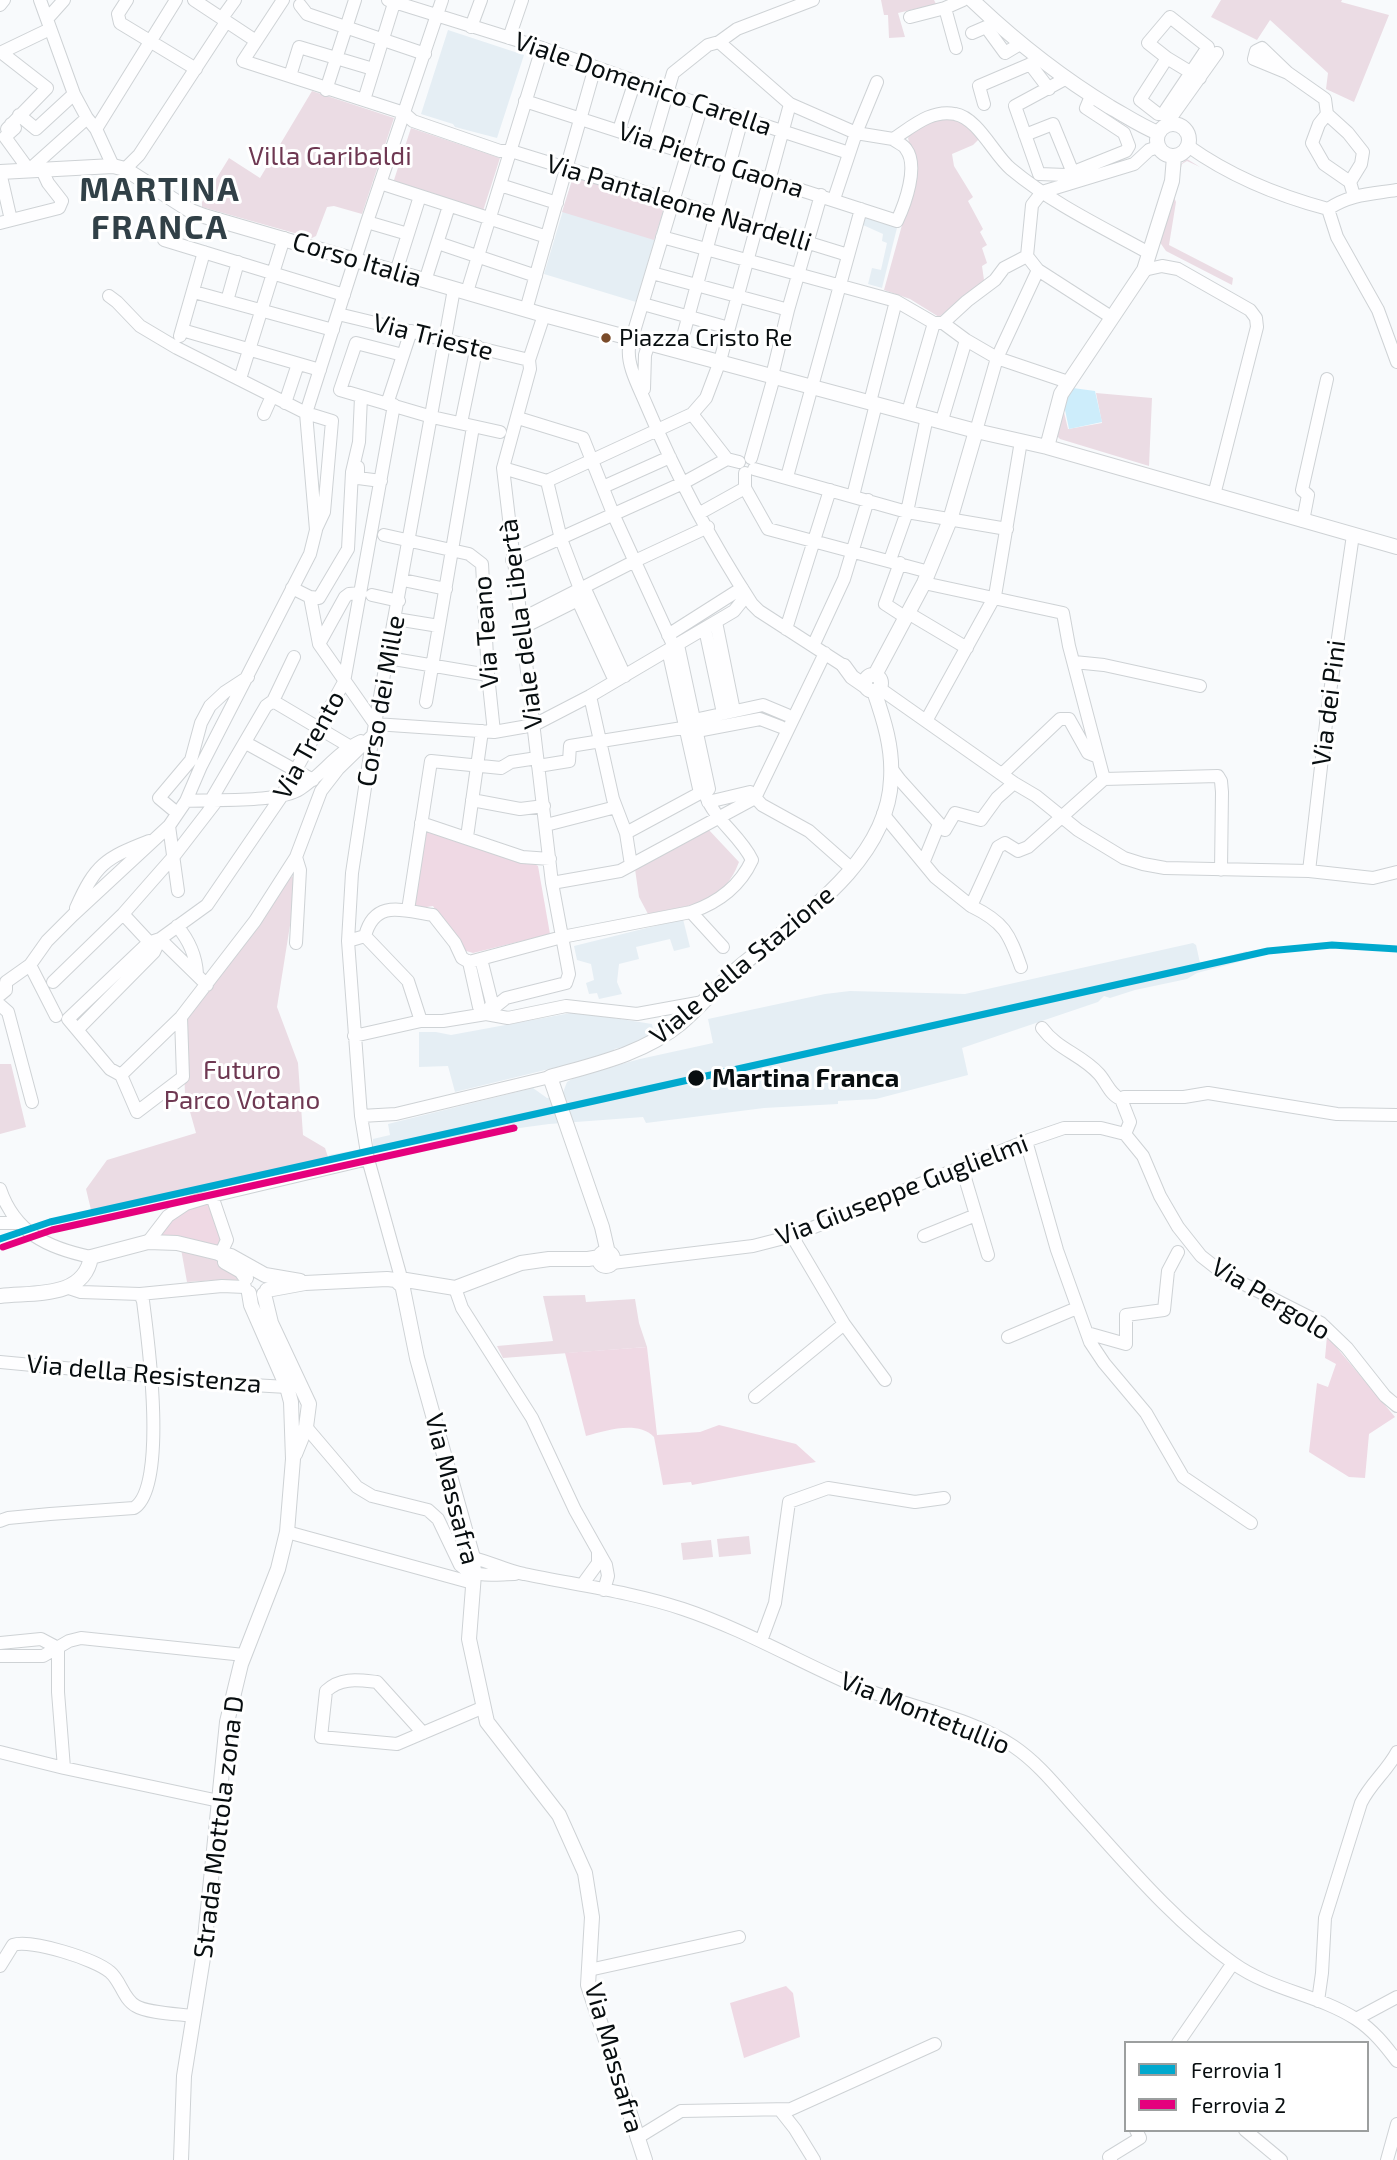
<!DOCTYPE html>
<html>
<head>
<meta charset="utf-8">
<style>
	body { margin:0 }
	#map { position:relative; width:1397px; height:2160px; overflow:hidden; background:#f8fafc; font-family:"Exo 2",sans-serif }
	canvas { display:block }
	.legend { position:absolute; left:1124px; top:2041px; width:245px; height:91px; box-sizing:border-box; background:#fff; border:2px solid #9c9f9f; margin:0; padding:9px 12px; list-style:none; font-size:21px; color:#080e10 }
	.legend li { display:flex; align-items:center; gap:14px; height:35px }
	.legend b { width:35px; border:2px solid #9c9f9f }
</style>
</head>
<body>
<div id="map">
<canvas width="1397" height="2160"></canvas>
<ul class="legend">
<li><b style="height:9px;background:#00a9ce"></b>Ferrovia 1</li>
<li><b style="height:9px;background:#e5007d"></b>Ferrovia 2</li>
</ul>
</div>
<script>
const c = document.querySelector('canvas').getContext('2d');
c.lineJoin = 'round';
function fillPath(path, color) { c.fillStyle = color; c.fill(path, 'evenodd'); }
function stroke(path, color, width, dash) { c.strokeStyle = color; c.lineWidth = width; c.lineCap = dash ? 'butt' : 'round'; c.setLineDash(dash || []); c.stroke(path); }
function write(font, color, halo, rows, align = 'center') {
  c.font = font + ' "Exo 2",sans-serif'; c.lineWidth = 6; c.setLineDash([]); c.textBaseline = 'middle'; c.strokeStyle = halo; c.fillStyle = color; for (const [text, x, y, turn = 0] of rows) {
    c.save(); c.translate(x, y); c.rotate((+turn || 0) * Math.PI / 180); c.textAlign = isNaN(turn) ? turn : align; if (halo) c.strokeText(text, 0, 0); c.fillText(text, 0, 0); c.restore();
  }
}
const built = new Path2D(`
	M448 30 524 55 497 138 455 127 453 124 421 114Z
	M573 177 665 205 636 302 544 274Z
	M864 213 898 224 882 288 868 284 872 268 881 270 887 243 882 241 883 234 863 225Z
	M683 919 690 947 674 951 670 939 636 947 639 959 619 964 617 982 622 994 599 999 597 993 589 994 586 983 594 980 591 964 577 960 574 946Z
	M1193 943 1196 945 1200 963 1247 951 1250 959 1197 973 1187 979 1135 990 1110 998 1104 996 1098 1002 962 1048 968 1075 876 1099 838 1101V1104L764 1108 646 1123 643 1117 549 1124 461 1136 371 1153 331 1164 329 1155 373 1147V1139L390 1135 388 1124 533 1088 547 1098 562 1095 567 1082 577 1076 640 1059 713 1043 708 1019 825 994 850 991 965 994Z
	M576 1012 652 1024 654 1034 638 1044 614 1049 615 1053 455 1092 448 1066 419 1067V1032H436L451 1035Z`);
const green = new Path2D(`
	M881 0H934L936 4 898 13 905 37 889 38 888 15H884Z
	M1221 0H1342L1341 2 1389 15 1354 102 1326 89 1328 73 1270 20 1257 40 1211 17Z
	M312 91 394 118 362 214 334 206 327 207 316 236 312 238 202 207V202L229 158 260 178Z
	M958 114 979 139 973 145 952 154 954 166 973 197 968 201 983 229 980 232 987 245 982 248 987 263 982 266 984 280 939 317 910 299 884 290 902 225 912 201 911 190 917 175 908 138 917 124Z
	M411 128 500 158 483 211 393 183Z
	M1187 159 1200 167 1187 161 1182 164 1173 195 1176 202 1169 245 1233 278 1232 285 1166 251 1159 241 1158 233 1181 164Z
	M573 177 665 205 654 240 562 212Z
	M1096 393 1152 398 1149 466 1060 439 1056 435 1063 408 1068 429 1102 423Z
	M708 829 739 862C722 907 688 905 648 914L639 897 635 869Z
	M298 875 277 1007 298 1063 303 1135 325 1148 328 1157 92 1214 86 1189 107 1160 196 1133 185 1094 182 1017 290 877Z
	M0 1064H11L26 1127 0 1134Z
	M181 1249C200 1254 230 1259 238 1278L236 1281 222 1283 219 1280 187 1282Z
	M585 1295 586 1302 635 1299 639 1323 647 1347 503 1358 497 1346 553 1341 543 1296Z
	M749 1536 751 1554 719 1557 717 1539Z
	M711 1540 713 1557 683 1560 681 1543Z`);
const forest = new Path2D(`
	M421 823 522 857 538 866 550 934 473 953 463 950 458 937 449 932 433 906 408 910Z
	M209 1199 224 1240 219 1251 155 1238 170 1218Z
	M1327 1336 1395 1417 1369 1434 1365 1478 1349 1477 1309 1452 1317 1383 1328 1387 1336 1364 1325 1358Z
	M647 1347 657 1435 700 1432 719 1425 796 1444 816 1462 692 1485 691 1482 663 1485 654 1437C637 1420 606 1431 586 1436L565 1353Z
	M786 1986 793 1993 800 2037 744 2058 730 2003Z`);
const water = new Path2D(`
	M1073 388 1095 391 1102 422 1069 429 1064 405 1069 391Z`);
const minor = new Path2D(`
	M40 0 74 94 87 118 96 129 113 166
	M127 0 118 14 120 23 196 69
	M194 0 256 41
	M283 0 243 61 404 113 413 121 500 151H511L848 255
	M388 0 542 48 702 105 849 153
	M0 5 4 0
	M300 5 307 14 425 54
	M910 17 945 8
	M222 18 235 0
	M47 19 64 0
	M471 27 481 0
	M972 33 986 27 1005 53 1020 44
	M509 38 522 0
	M719 42 790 104 856 133 893 139C912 127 931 109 955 114 978 118 994 155 1011 169 1053 204 1102 227 1149 253
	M956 48 945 8 963 0
	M0 53 50 29
	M2 53 47 88 7 129
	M1167 58 1148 43 1170 17 1208 47 1163 114H1158L1140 100 1167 58 1200 78
	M1030 64 1049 89
	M1288 73 1254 59 1256 51 1262 48 1288 73 1325 99 1327 114
	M290 76 299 47 373 69
	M1065 79 1015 106 1039 174 1066 175 1126 151 1129 146 1124 133 1086 108 1091 96
	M326 90 355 0
	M364 100 395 0
	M525 101 897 221C905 204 919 166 906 149 904 145 896 142 893 139
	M984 104 979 86 1040 60
	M702 105 629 348C627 366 639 387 646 404 675 473 711 541 752 604L759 611 844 666
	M19 115 36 129 74 94
	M11 124 15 128 5 137 29 170 87 118
	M1165 126 1217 53
	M96 129 176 0
	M619 130 635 81
	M1025 135 1053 124 1073 173
	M653 142 673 73 708 45 719 42 737 29 813 0
	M1188 146C1230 176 1279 196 1328 209
	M125 169 139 155 226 22
	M0 172 11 220
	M1350 182 1324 164 1312 143 1319 124 1327 114 1348 133 1363 152 1361 164 1350 182 1354 196
	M380 183 547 237
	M500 185 557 203
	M1042 192 1032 205 1027 256 1038 270 1111 317
	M1042 192 1134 164 1149 150 1158 147
	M834 199 856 133 877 82
	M1328 209 1337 237 1378 310 1397 362
	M1328 209C1350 194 1372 194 1397 190
	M367 222 408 234
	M0 223 59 208 62 201 48 183 42 170
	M662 237 896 301 934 323H943L966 340 997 358 1068 382
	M164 240 344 295
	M438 243 536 276
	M1144 270 1162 266 1178 269 1250 310 1256 318 1257 327 1214 495
	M396 272 420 196
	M652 273 785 309
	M425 281 449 206
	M194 292 333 330
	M467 292 542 48
	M109 296 117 302 140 326 177 348 306 413 332 421 324 512 316 529
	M227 301 238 262
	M643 304 729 328
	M526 310 595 67
	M338 314 529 360
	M943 323 967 301 995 280 1004 268 1027 256
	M182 330 320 370
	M180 336 204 252
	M679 351 742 119
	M403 355 356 343 340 390 432 417 500 432
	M772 376 788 310 821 195
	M240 379 284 238
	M644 389 645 355 649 343
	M870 402 896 301
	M285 403 298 364
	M387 404 411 331
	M908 412 934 323
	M264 414 272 396
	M692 414 727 459
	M518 418 583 438 614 516 674 647
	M942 420 966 340
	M461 423 477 346
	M976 431 997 358 1038 270
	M751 458 774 377
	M358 467V478L381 481
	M503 468 547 481 692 414 706 398 720 361 790 104
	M754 469 907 512 1007 529
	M745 473V488L768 529 929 572
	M787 477 861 209
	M547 481 561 539 580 589
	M603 487 670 457
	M853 496 876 404
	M700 513 745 488
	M1303 521 1308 495 1302 490 1327 379
	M384 535 469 554 482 564 488 675 494 732
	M512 560 683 483 727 459 739 462
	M890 560 907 512 927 417
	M900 563 885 604 905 617
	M403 580 446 589
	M924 583 1063 613 1069 646 1104 779
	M584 587 625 676
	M292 588 310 597 319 598 348 549 352 472 359 442 361 397
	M574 592 615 681
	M361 593 349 594 345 597 319 644 375 724
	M372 595 399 601
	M310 597 319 644
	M908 613 967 648
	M396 619 439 626
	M521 619 635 561 708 527
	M716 622 734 711
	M522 628 578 600
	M705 629 723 713
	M786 629 830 490
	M668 635 742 588
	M813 646 844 579 868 500
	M668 650 700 793
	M388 658 488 675
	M1074 662 1104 665 1200 686
	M879 688 1014 783 1036 796 1078 830 1124 858 1143 864 1165 868 1309 871 1373 878 1397 872
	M590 696 613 799 626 833 631 865
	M273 701 294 657
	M426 702 473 427
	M694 720 763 705 787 715
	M926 721 995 596 1021 441
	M375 724 494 732 534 725 590 696 734 611 746 596
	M697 731 760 719 781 727
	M246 743 313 780
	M538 766 569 761 570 746 695 726
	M891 768 900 780 945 830 955 813 981 820 997 798 1014 783
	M1002 774 1060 719H1069L1088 753 1098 757
	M1104 779 1218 776 1221 781 1222 792 1221 870
	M750 792 762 805 809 831 852 869
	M211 800 266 706 273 701 349 746
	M472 800 520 809 544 806
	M186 801C213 799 279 803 300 789 322 775 337 752 361 741
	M708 802 750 792
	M177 813 159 798 191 760 201 723 210 706 225 692 248 677
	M883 814 935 877 971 906 998 847 1005 843 1018 851 1028 847 1104 779
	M421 823 522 857 550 859
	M546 825 616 807
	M169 826 178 891
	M626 833 700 793 705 794
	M467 837 482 731
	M924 861 939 824
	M1309 871 1328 706 1353 535
	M552 883 620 871 755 798 825 653
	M971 906C1004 922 1009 933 1021 967
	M76 908C95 865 105 858 149 841
	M408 910 431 761 501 768 511 762 537 758
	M691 912 723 947
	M123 914 150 943
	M177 926C188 939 196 956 197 974
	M365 936 408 981 421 1021
	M348 941 365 936C375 898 404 911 433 915L455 943 462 958 469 962
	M296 943 300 870 296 857
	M481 959 492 1003 487 1014
	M469 962 562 937 691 912C717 903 740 886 752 860 740 835 715 821 705 794L709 789 678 645
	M469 962 479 1007 486 1014
	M30 965 56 1016
	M53 982 123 914 174 856 218 799
	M0 995 6 990V982L30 965 47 941 73 915 169 826 186 801 201 766 310 554 316 530 306 413 367 222 442 0
	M0 1005 8 1012 32 1102
	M486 1014 506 998 566 983 569 974 552 883 503 468 530 369 529 360 544 315
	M1042 1028C1058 1050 1081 1054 1099 1074 1107 1083 1110 1095 1121 1099
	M78 1029 154 952 160 939 207 985
	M354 1036 421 1021H443L486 1014 508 1018 566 1006 637 1014 703 1002
	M121 1075 110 1069 68 1019 148 943 160 939 207 905 281 797 344 682 394 405
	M121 1075 181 1017 255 921 296 857 321 791 338 769 373 735
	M121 1075 137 1112 183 1077 181 1017
	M361 1116 396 1114 550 1077
	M1125 1134 1130 1122 1121 1099 1124 1097H1184L1208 1093 1337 1114 1397 1115
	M1026 1141 1057 1250 1090 1342 1104 1363 1146 1413 1183 1477 1251 1523
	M962 1168 988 1255
	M0 1189C15 1233 48 1248 91 1257
	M212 1196 227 1240 220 1255
	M0 1223H18
	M792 1236 844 1324 885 1380
	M924 1236 976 1215
	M148 1242 168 1216 186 1204 212 1196 368 1159
	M612 1263 753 1246 792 1236 1026 1141 1064 1128H1101L1125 1134 1143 1156 1160 1196 1178 1227 1201 1256 1224 1274 1321 1323 1347 1348 1385 1396 1397 1406
	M400 1274 368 1159 361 1116 348 941 352 873 373 735 454 289
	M69 1288 81 1292 140 1294 222 1286 245 1287
	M455 1288 462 1308 532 1418 575 1510 606 1565 608 1576 604 1590
	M1087 1333 1126 1344V1315L1164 1310 1168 1271 1178 1252
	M1008 1337 1077 1308
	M0 1362 235 1384 287 1387
	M755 1397 844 1324
	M306 1427 357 1487 372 1496 428 1510 438 1519 460 1565C475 1579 496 1574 515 1574
	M0 1521 8 1518 50 1514 134 1508C168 1487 148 1339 143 1301L140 1294
	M287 1532 473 1583
	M473 1558C491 1562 507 1571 524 1574 577 1585 632 1592 683 1609 740 1628 792 1658 846 1682 897 1705 968 1715 1013 1746 1041 1765 1059 1790 1082 1815 1129 1867 1175 1922 1233 1963 1272 1991 1317 1994 1356 2019 1373 2030 1385 2045 1397 2061
	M582 1585 598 1563V1551
	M761 1641 775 1603 789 1502 828 1488 915 1502 944 1498
	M0 1643 41 1639 58 1648
	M58 1648V1692L64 1768
	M0 1656H43L69 1641 81 1638 244 1655
	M423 1733 377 1682C358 1680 341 1677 326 1691L321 1737 397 1744 484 1707
	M0 1752 64 1768 219 1801
	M0 1966 13 1945C31 1939 95 1959 110 1972 121 1981 123 1999 136 2006 147 2013 179 2014 194 2016
	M589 1970 739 1937
	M1318 2001 1322 1973 1325 1918 1361 1803C1370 1784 1387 1771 1397 1752
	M1356 2019 1397 1997
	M1178 2043 1233 1963
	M780 2110 795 2129 814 2160
	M1245 2130 1281 2160
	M637 2138 681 2111 791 2109 935 2044
	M1111 2160 1109 2157 1140 2138 1136 2130
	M1387 2160 1397 2124`);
const major = new Path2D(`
	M972 0C1015 41 1059 76 1110 107 1126 116 1141 126 1158 133
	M1157 140a16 16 0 1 1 32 0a16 16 0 1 1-32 0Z
	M0 172 113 166 125 169 191 211 204 216 544 315 976 431 1047 447 1397 547
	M1047 447 1061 394 1144 270 1172 181 1174 157
	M844 666 852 677 865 686
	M865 683a8 8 0 1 1 16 0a8 8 0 1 1-16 0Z
	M875 675 924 583 950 520 976 431
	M599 1259a7 7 0 1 1 14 0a7 7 0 1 1-14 0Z
	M608 1253 602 1227 550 1077C596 1064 643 1054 681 1023 703 1004 721 982 743 964 800 918 888 861 891 779 893 748 884 720 874 691
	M225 1262 241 1271 246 1278
	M402 1284 417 1358 473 1558 474 1574 469 1639 487 1722 559 1815 585 1873 592 1917 588 1985 645 2160
	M267 1290 305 1283 387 1279 396 1280 400 1284 406 1280 455 1288 521 1263 549 1259H588L600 1257
	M264 1294 271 1323 309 1404 306 1427 295 1454
	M0 1296C33 1292 84 1299 91 1257L148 1242 177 1243 231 1256 265 1275 300 1281
	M181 2160 184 2076 203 1958 227 1722 241 1664 278 1569 287 1532 293 1459 291 1402 287 1387 251 1305 249 1293`);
const rail1 = new Path2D(`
	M0 1239 50 1222 1268 951 1332 945 1397 949`);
const rail2 = new Path2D(`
	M3 1247 52 1230 514 1128`);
const markers = [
	[606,338,6,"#7a4b2a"],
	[696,1078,9,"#080e10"]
];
const busNames = [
	["Piazza Cristo Re",619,338]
];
const streetNames = [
	["Viale Domenico Carella",643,84,19],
	["Via Pietro Gaona",711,160,18],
	["Via Pantaleone Nardelli",679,203,17],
	["Corso Italia",357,260,17],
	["Via Trieste",433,337,14],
	["Viale della Libertà",521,624,-97],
	["Via Teano",486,632,-94],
	["Corso dei Mille",381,701,-80],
	["Via dei Pini",1329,703,-83],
	["Via Trento",309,745,-61],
	["Viale della Stazione",742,965,-40],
	["Via Giuseppe Guglielmi",902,1190,-21],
	["Via Pergolo",1271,1299,31],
	["Via della Resistenza",144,1374,5],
	["Via Massafra",452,1489,76],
	["Via Montetullio",925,1713,22],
	["Strada Mottola zona D",219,1827,-83],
	["Via Massafra",614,2058,74]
];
const parkNames = [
	["Villa Garibaldi",330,156],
	["Futuro",242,1070],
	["Parco Votano",242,1100]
];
const stopNames = [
	["Martina Franca",712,1078]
];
const districtNames = [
	["MARTINA",160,190],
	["FRANCA",160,228]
];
fillPath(built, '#e5eef4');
fillPath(green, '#ebdce4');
fillPath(forest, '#efd9e4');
fillPath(water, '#cdedfb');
stroke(minor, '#ced2d5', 14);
stroke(major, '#ced2d5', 16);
stroke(minor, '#fefeff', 12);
stroke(major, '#fefeff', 14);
stroke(rail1, '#00a9ce', 7);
stroke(rail2, '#e5007d', 7);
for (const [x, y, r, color] of markers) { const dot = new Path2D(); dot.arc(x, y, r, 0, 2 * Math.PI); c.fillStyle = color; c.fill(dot); stroke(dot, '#fff', 2.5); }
write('24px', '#080e10', '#fff', busNames, 'left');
write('26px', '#080e10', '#fff', streetNames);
write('26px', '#6e3852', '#fff', parkNames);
write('bold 26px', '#080e10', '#fff', stopNames, 'left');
c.letterSpacing = '2px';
write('bold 33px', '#314047', '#fff', districtNames);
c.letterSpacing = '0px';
</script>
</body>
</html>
